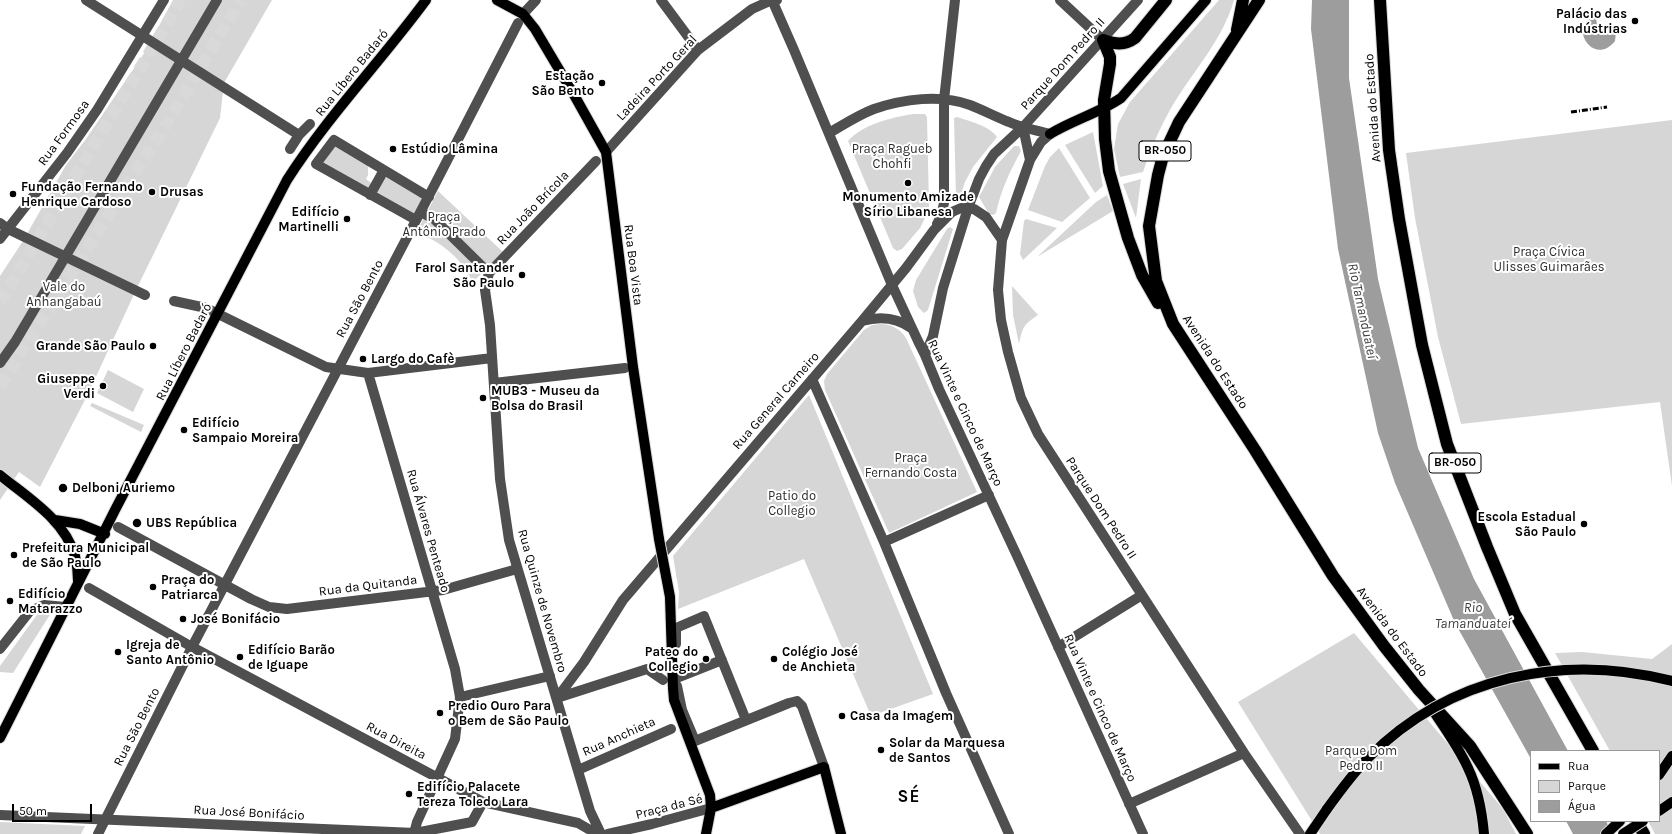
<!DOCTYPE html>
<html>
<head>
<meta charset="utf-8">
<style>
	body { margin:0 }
	#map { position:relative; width:1672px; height:834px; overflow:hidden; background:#fff; font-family:Karla,sans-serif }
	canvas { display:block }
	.legend { position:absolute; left:1530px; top:750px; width:130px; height:72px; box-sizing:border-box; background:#fff; border:1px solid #999; margin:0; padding:5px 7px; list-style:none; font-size:12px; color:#000 }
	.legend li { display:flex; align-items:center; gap:8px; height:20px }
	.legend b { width:20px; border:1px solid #999 }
	.scale { position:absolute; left:12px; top:804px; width:80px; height:18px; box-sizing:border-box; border:2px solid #000; border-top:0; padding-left:5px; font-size:12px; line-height:14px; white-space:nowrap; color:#000; -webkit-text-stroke:3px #fff; paint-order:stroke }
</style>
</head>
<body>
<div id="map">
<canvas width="1672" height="834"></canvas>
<ul class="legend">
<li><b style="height:5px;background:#000"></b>Rua</li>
<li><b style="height:11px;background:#d6d6d6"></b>Parque</li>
<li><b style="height:11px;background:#9d9d9d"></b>Água</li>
</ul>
<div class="scale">50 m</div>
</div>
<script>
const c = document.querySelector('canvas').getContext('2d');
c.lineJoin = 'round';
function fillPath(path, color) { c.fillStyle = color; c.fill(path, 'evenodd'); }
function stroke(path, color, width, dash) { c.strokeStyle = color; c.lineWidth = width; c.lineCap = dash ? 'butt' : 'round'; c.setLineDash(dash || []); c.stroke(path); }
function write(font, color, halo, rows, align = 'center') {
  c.font = font + ' Karla,sans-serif'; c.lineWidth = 4; c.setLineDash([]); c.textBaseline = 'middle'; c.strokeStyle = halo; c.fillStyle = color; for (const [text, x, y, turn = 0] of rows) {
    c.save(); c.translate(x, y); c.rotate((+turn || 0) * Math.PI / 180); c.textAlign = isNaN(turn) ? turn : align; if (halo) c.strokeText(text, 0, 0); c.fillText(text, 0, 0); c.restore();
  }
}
const green = new Path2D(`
	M173 0H272L224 83 220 118 136 290 88 394 40 487 19 472 0 500V276L23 241 66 165 86 139 145 52Z
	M1219 0H1234C1223 39 1195 69 1174 103 1161 125 1151 148 1143 172L1120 177 1114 149 1118 124 1130 102Z
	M914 114H925L927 117 929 206 925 218 920 228 902 249 897 251 893 248 848 141C863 124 893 117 914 114Z
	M957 117C969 121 990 126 997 137L973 167 965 182 960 197H956L954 118Z
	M1672 120V486L1660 402 1461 424 1438 337 1415 218 1406 153Z
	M1093 132 1103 186 1095 193 1065 145Z
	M335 146 368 165V175L366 179 371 183 368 189 323 163Z
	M1014 146H1019L1021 151C1010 171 1001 190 996 213L993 215 989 214 979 197 995 167Z
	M1059 148 1090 198 1062 222 1028 210 1045 166 1050 157Z
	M384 176 423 199 415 214 376 192Z
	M1141 179 1136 218 1123 184Z
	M438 191 503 252 473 282C458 254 444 246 417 231Z
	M1107 195 1113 211 1037 257 1096 202Z
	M1026 219 1057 228 1023 260 1020 254 1024 221Z
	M950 227 953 229 928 310 924 313 918 307 913 291 916 280 947 229Z
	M1012 286 1038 315C1023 325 1023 327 1019 344L1013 315Z
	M880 324C892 324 900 329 906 338L977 492 889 533 825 390 824 381 827 374 864 330 872 325Z
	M108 370 144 389 133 412 97 393Z
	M809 395 933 694 871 716 804 559 678 609 679 592 673 556Z
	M92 403 144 425 141 432 90 406Z
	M39 612 51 613 13 673 0 672V666Z
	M1354 633 1503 809 1516 834H1320L1238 702Z
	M1672 644V834H1655L1648 821H1659V751H1610L1555 653 1582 652 1652 659Z
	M0 822 85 826 81 834H0Z`);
const water = new Path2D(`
	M1312 0H1349V78L1378 279 1418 448 1474 579 1568 751H1531V759L1455 623 1395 483 1378 433 1338 249 1311 29Z
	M1596 17 1598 34 1616 32 1615 41C1593 69 1566 22 1596 17Z
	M1566 821H1606L1613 834H1573Z`);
const highwayTunnel = new Path2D(`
	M0 302 181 0
	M0 386 175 110 241 0`);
const minor = new Path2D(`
	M86 0 299 135
	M661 0 698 50
	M772 0 794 50 892 285 918 341 925 355 939 389 1018 558 1143 834
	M1060 0 1103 40
	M523 14 536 0
	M1023 127 1030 160
	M829 133C843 125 858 115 874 109 903 99 940 94 970 105 983 110 996 117 1009 122 1022 128 1036 130 1050 134
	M1050 134 1041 142 1030 160 1002 240 998 290 1001 320 1008 352 1021 398 1038 434 1244 753 1300 834
	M290 149 299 135 310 124
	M606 152 698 50 752 9 772 0H777
	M596 161 489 273 485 290 490 325 500 479 509 540 590 811 601 834
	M370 195 384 170
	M421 212 434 219 489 273
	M416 220 316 164 334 140 429 197
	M0 223 8 229 145 295
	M937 224 941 216 944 203V100L955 0
	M0 239 67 153 97 110 164 0
	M174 301 206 308 326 367 368 373 492 358
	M862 321C880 316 896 317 911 328
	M925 355 933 336 943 288 968 208 979 179 986 166 994 154 1023 127 1138 0
	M0 363 15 342 217 0
	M368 373 455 669 460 697 455 739 417 822 414 834
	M812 379 884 542 946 693 1009 834
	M494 383 625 368
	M118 527 251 599 269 607 287 609 443 590 517 569
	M884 542 989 495
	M89 588 192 647 483 802 578 823 597 834
	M676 644V628L704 616 746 720
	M1058 647 1142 595
	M0 649 30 611 44 605 65 607
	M679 677 722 660
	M677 686 682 710 695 741 789 703 797 701 802 706 824 767
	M460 697 550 676
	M557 698 584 662 623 600 862 321 906 268 934 230 952 212 961 208 974 209 986 217 1002 240
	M557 698 647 669 663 680
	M578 770 671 729
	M1129 804 1244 753
	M0 815 415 833 472 822 483 802
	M98 834 192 647 434 186 518 23
	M608 834 652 824 711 808`);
const major = new Path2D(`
	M497 0 523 14 535 29 573 93 606 152 633 367 659 539
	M1050 134C1073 120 1099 113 1121 98L1206 0
	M0 475C28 498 65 520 75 556 77 564 78 573 78 581
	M55 520 80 524 105 534
	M670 597 673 688 674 700 710 795 711 808 706 834
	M1434 712C1446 730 1459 748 1468 768 1478 789 1482 811 1484 834
	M0 738 115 510 287 180C328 116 381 61 426 0
	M1659 775 1672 756
	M711 808 824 767 841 834
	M1659 811 1672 802
	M1310 834 1327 809
	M1606 834 1620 821`);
const highway = new Path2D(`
	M1259 0 1179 122 1163 156 1158 175 1149 226 1156 281 1173 324 1255 450 1333 576 1384 646 1419 690 1470 746 1527 834
	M1380 0 1389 150 1399 219 1422 345 1447 444 1487 547 1515 614 1593 751
	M1237 30 1243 0
	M1103 40 1110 57V64L1104 100 1105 139 1109 171 1128 238 1142 275 1158 303
	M1103 40C1115 44 1124 46 1135 38L1166 0
	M1636 821 1644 834`);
const rail = new Path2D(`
	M1571 112 1607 107`);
const majorBridge = new Path2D(`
	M659 539 670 597
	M1327 809C1340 791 1353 773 1369 757 1450 676 1563 653 1672 681
	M1623 834 1643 821`);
const markers = [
	[1635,21,4,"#000"],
	[602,83,4,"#000"],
	[393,149,4,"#000"],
	[908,183,4,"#000"],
	[152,192,4,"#000"],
	[13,194,4,"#000"],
	[347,219,4,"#000"],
	[522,275,4,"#000"],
	[153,346,4,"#000"],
	[363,359,4,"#000"],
	[103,386,4,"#000"],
	[483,398,4,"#000"],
	[184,430,4,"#000"],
	[63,488,5,"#000"],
	[137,523,5,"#000"],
	[1584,524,4,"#000"],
	[14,555,4,"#000"],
	[153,587,4,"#000"],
	[10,601,4,"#000"],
	[183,619,4,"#000"],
	[118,652,4,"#000"],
	[240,657,4,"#000"],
	[706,659,4,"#000"],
	[774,659,4,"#000"],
	[440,713,4,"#000"],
	[842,716,4,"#000"],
	[881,750,4,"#000"],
	[409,794,4,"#000"]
];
const shields = [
	[1165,151,52],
	[1455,463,52]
];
const shieldNames = [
	["BR-050",1165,151],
	["BR-050",1455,463]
];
const poiNames = [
	["Palácio das",1627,14,"right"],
	["Indústrias",1627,29,"right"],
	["Estação",594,76,"right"],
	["São Bento",594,91,"right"],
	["Estúdio Lâmina",401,149],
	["Fundação Fernando",21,187],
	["Henrique Cardoso",21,202],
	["Drusas",160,192],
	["Monumento Amizade",908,197,"center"],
	["Sírio Libanesa",908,212,"center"],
	["Edifício",339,212,"right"],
	["Martinelli",339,227,"right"],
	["Farol Santander",514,268,"right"],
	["São Paulo",514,283,"right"],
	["Grande São Paulo",145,346,"right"],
	["Largo do Cafè",371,359],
	["Giuseppe",95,379,"right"],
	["Verdi",95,394,"right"],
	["MUB3 - Museu da",491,391],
	["Bolsa do Brasil",491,406],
	["Edifício",192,423],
	["Sampaio Moreira",192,438],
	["Delboni Auriemo",72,488],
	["Escola Estadual",1576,517,"right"],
	["São Paulo",1576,532,"right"],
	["UBS República",146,523],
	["Prefeitura Municipal",22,548],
	["de São Paulo",22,563],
	["Praça do",161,580],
	["Patriarca",161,595],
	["Edifício",18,594],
	["Matarazzo",18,609],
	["José Bonifácio",191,619],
	["Igreja de",126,645],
	["Santo Antônio",126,660],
	["Edifício Barão",248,650],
	["de Iguape",248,665],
	["Pateo do",698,652,"right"],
	["Collegio",698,667,"right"],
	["Colégio José",782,652],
	["de Anchieta",782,667],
	["Predio Ouro Para",448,706],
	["o Bem de São Paulo",448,721],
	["Casa da Imagem",850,716],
	["Solar da Marquesa",889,743],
	["de Santos",889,758],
	["Edifício Palacete",417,787],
	["Tereza Toledo Lara",417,802]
];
const streetNames = [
	["Parque Dom Pedro II",1063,64,-48],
	["Rua Líbero Badaró",352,73,-51],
	["Ladeira Porto Geral",657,78,-47],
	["Avenida do Estado",1373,108,-94],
	["Rua Formosa",64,133,-54],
	["Rua João Brícola",533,208,-46],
	["Rua Boa Vista",633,265,83],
	["Rua São Bento",360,299,-62],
	["Rua Líbero Badaró",184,352,-63],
	["Avenida do Estado",1215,362,57],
	["Rua General Carneiro",776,401,-49],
	["Rua Vinte e Cinco de Março",965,413,65],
	["Parque Dom Pedro II",1101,508,57],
	["Rua Álvares Penteado",428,531,74],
	["Rua da Quitanda",368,586,-7],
	["Rua Quinze de Novembro",542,601,74],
	["Avenida do Estado",1392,632,53],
	["Rua Vinte e Cinco de Março",1100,708,66],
	["Rua São Bento",137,727,-63],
	["Rua Anchieta",619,737,-24],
	["Rua Direita",396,741,28],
	["Praça da Sé",669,807,-14],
	["Rua José Bonifácio",249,813,3]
];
const parkNames = [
	["Praça Ragueb",892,149],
	["Chohfi",892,164],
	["Praça",444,217],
	["Antônio Prado",444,232],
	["Praça Cívica",1549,252],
	["Ulisses Guimarães",1549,267],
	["Vale do",64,287],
	["Anhangabaú",64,302],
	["Praça",911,458],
	["Fernando Costa",911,473],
	["Patio do",792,496],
	["Collegio",792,511],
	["Parque Dom",1361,751],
	["Pedro II",1361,766]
];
const waterNames = [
	["Rio Tamanduateí",1362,311,78],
	["Rio",1473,608],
	["Tamanduateí",1473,624]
];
const districtNames = [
	["SÉ",909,797]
];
fillPath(green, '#d6d6d6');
fillPath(water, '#9d9d9d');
stroke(highwayTunnel, '#d9d9d9', 12, [12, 6]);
stroke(major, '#dbdbdb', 12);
stroke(highway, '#dbdbdb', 14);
stroke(minor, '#4f4f4f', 10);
stroke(major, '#000', 10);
stroke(highway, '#000', 12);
stroke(rail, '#000', 3, [6, 2, 1, 2]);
stroke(majorBridge, '#dbdbdb', 12, []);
stroke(majorBridge, '#000', 10);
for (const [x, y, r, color] of markers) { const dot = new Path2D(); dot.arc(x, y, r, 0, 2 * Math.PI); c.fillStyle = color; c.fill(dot); stroke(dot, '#fff', 1.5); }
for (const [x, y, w] of shields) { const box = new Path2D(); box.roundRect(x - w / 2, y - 10, w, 20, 3); c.fillStyle = '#fff'; c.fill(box); stroke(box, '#000', 1); }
write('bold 12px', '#000', null, shieldNames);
write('bold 13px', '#000', '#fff', poiNames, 'left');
write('13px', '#000', '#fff', streetNames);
write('13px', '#2d2d2d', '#fff', parkNames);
write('italic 14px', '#3e3e3e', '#fff', waterNames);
c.letterSpacing = '1px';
write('bold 17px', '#000', '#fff', districtNames);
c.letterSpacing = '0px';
</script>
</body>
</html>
